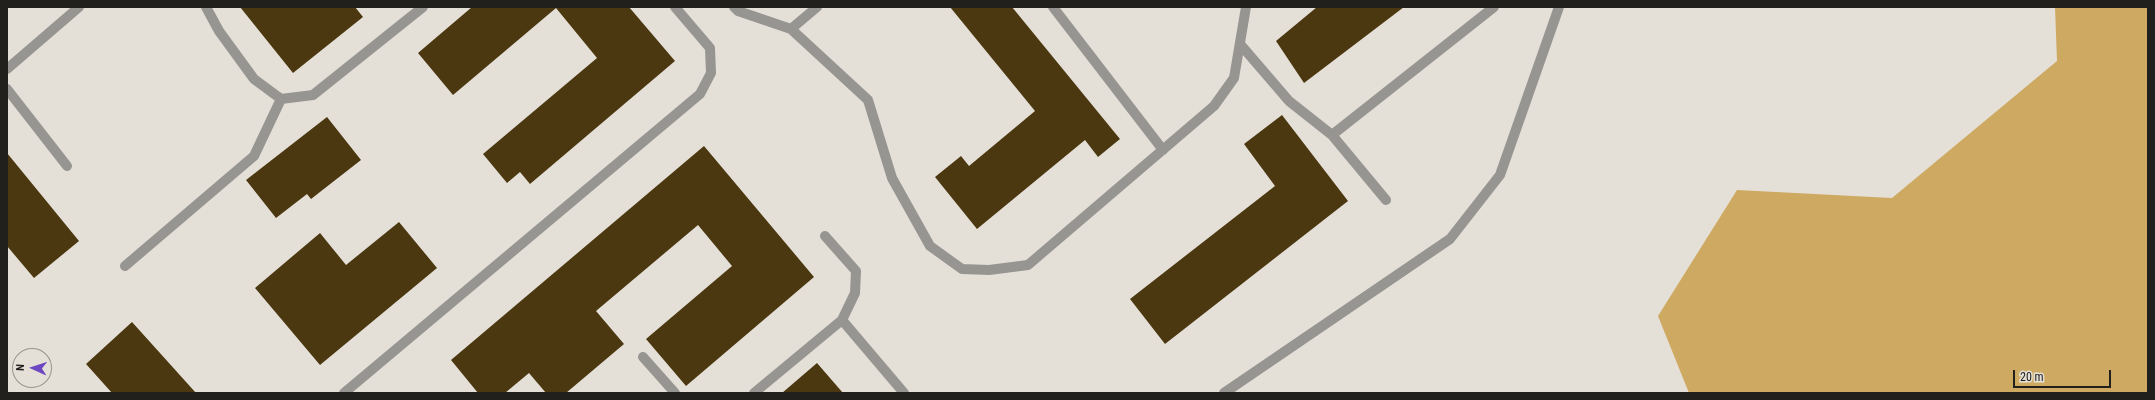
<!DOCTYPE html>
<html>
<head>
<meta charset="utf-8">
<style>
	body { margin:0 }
	#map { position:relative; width:2155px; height:400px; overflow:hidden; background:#e5e0d7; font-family:"Roboto Condensed",sans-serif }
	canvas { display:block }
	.frame { position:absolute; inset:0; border:8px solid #22201d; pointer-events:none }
	.north { position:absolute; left:12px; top:348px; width:40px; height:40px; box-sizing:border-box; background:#e5e0d7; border:1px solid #97938d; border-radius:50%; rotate:273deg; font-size:11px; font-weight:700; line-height:16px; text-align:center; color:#22201d }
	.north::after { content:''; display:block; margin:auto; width:14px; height:18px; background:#6d48c1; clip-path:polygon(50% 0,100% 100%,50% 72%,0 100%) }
	.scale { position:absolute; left:2013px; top:370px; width:98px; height:18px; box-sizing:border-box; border:2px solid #22201d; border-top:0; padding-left:5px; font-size:12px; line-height:14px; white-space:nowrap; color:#22201d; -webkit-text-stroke:3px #e5e0d7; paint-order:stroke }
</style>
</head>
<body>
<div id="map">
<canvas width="2155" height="400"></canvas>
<div class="frame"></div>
<div class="north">N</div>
<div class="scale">20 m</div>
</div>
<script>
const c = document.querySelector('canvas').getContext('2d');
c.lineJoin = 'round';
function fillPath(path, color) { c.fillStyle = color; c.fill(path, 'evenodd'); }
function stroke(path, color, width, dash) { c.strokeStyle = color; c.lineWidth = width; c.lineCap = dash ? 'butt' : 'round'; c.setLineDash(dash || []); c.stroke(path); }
const forest = new Path2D(`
	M2055 7H2148V393H1689L1658 316 1737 190 1892 198 2057 61Z`);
const building = new Path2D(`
	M240 7H355L363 17 293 73Z
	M472 7H629L675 61 530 184 520 172 507 183 483 154 597 58 556 8 453 95 418 53Z
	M950 7H1012L1120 139 1098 157 1085 140 977 229 935 177 961 156 969 166 1035 111Z
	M1317 7H1404L1304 83 1276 41Z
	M1282 115 1348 201 1165 344 1130 299 1275 186 1244 144Z
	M327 117 361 160 311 199 307 194 276 218 246 180Z
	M704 146 814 277 686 386 646 339 732 266 698 225 596 311 624 344 566 393H546L529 373 505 393H478L451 360Z
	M7 153 79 241 34 278 7 246Z
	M399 222 437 268 320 365 255 288 320 233 346 265Z
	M132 322 196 393H112L86 364Z
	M817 363 843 393H782Z`);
const minor = new Path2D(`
	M206 7 219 31 254 79 281 99 313 95 423 7
	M734 7 738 11 791 29 868 100 892 178 930 246 962 269 989 270 1028 265 1214 106 1234 78 1246 7
	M1053 7 1163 150
	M791 29 817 7
	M1240 44 1289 101 1332 135 1386 200
	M7 69 79 7
	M7 89 67 166
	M1332 135 1494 7
	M825 236 856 271 855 293 842 320
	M125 266 254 156 281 99
	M643 357 675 393
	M344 393 700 94 711 73 710 48 675 7
	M754 393 842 320 904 393
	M1224 393 1450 239 1500 175 1559 7`);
fillPath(forest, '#cea961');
fillPath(building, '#4b3811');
stroke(minor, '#979591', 10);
</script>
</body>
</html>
